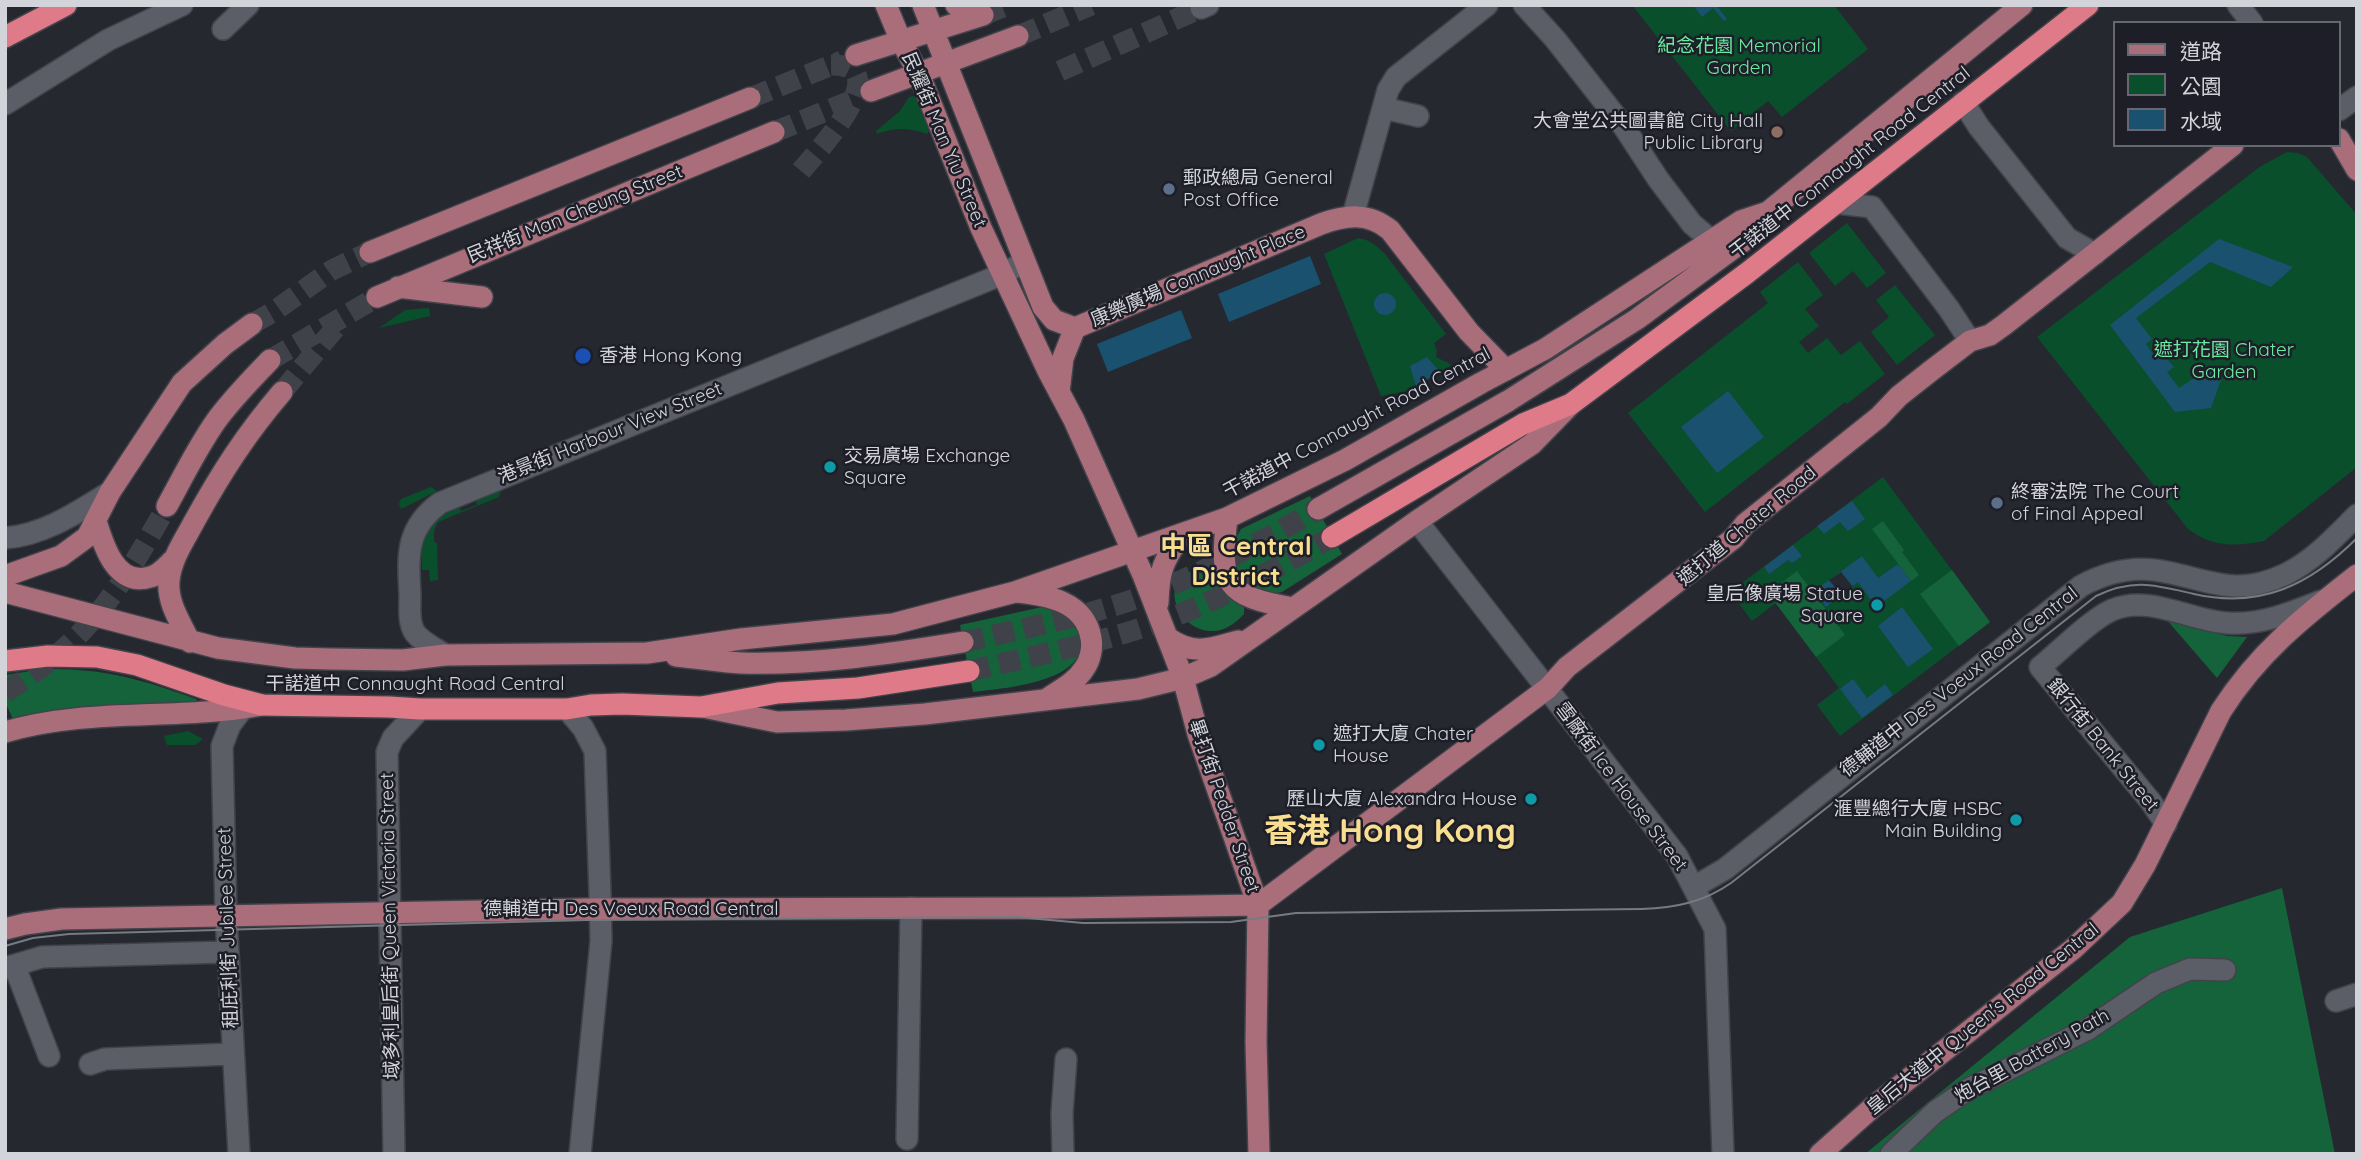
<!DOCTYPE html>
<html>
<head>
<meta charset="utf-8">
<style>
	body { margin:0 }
	#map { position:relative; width:2362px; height:1159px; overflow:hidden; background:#262830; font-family:Quicksand,"Noto Sans TC",sans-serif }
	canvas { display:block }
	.frame { position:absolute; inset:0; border:7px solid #d3d4da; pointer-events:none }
	.legend { position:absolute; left:2113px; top:21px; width:228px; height:126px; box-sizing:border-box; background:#1d1e27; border:2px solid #66676f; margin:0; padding:9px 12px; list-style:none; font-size:21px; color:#d3d4da }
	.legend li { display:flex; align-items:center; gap:14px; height:35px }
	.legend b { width:35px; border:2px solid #66676f }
</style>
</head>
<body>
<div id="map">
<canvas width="2362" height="1159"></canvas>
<div class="frame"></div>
<ul class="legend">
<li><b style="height:9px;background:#aa6e7b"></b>道路</li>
<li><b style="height:19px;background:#094f2c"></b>公園</li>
<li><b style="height:19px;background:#19516e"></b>水域</li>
</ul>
</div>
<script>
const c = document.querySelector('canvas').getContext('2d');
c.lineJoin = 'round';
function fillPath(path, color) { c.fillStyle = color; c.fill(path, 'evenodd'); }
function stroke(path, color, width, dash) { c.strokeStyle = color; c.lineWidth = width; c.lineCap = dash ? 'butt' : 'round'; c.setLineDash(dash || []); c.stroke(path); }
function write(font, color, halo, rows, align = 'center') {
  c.font = font + ' Quicksand,"Noto Sans TC",sans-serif'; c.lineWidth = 5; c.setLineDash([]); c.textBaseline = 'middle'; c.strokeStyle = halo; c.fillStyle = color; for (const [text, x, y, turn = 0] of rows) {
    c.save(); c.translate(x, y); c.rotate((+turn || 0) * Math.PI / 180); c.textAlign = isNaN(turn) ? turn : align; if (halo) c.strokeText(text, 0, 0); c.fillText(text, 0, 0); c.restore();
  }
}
const green = new Path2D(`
	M1632 5H1834L1868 49 1782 117 1768 101 1731 131Z
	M915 96 929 131 927 134C910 128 894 127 877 134L876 131 900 111 909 97Z
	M2287 152 2298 153 2307 157 2357 215V467L2264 541C2235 547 2212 547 2188 529L2037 337 2261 166Z
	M1847 223 1886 273 1867 288 1853 271 1835 286 1809 253Z
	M1358 238C1370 240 1376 245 1385 254L1446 334 1434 343 1437 351 1436 357 1452 365 1407 391 1381 396 1324 254Z
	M1798 262 1823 295 1805 309 1819 326 1799 342 1808 353 1827 338 1841 355 1860 341 1885 374 1847 404 1845 402 1705 512 1628 413 1768 303 1760 292Z
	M1895 285 1935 335 1897 365 1871 332 1889 317 1876 300Z
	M429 308 430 316 379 328 405 310Z
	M1883 477 1990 622 1840 736 1817 705 1839 688 1776 603 1752 621 1730 592Z
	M431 487 437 491 401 509 399 504 401 499Z
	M501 490 499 497 438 522 434 531V542L437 543 438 580 430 581 429 570H422C420 536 427 522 459 507L461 511 477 505 476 501Z
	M188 731 203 739 195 745H167L164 736Z`);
const forest = new Path2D(`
	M1310 496 1342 554 1282 592 1273 594 1247 586 1235 572 1232 545 1241 529Z
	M1883 521 1904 550 1902 552 1919 575 1911 581 1872 529Z
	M1197 570 1207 572 1222 589 1240 603 1244 608V614C1197 667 1143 581 1197 570Z
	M1952 570 1990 622 1959 646 1920 594Z
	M1797 571 1845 635 1816 657 1768 593Z
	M1042 607C1057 609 1072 613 1078 628 1100 682 1005 688 973 692L960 625Z
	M2166 619 2227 636 2247 637 2217 678Z
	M44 669C103 668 141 679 196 699L198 703 29 716 13 719 5 702V675Z
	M2282 888 2335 1154H1865L2130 937Z`);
const water = new Path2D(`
	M1693 5H1716L1727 19 1724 21 1713 8 1702 17Z
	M2219 239 2293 267 2271 287 2210 262 2136 318 2152 339 2146 344 2155 357 2163 354 2174 367 2167 372 2179 388 2212 366 2222 377 2211 408 2175 412 2110 325Z
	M1310 256 1321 284 1229 322 1218 294Z
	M1374 304a11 11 0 1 1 22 0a11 11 0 1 1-22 0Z
	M1181 310 1192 338 1108 372 1097 344Z
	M1427 357 1440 372 1416 386 1410 366Z
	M1728 391 1764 437 1717 473 1681 427Z
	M1852 501 1865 519 1848 531 1840 522 1824 534 1817 526Z
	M1793 545 1802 556 1792 563 1788 560 1769 574 1764 567Z
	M1862 556 1878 578 1898 564 1911 581 1876 607 1858 582 1826 607 1814 591Z
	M1902 607 1933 649 1908 667 1878 626Z
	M1853 679 1867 698 1885 684 1893 695 1862 718 1840 689Z`);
const pier = new Path2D(`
	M1841 572 1853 587 1841 595 1829 580Z`);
const minorTunnel = new Path2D(`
	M1060 71 1201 8`);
const majorTunnel = new Path2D(`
	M983 15 1008 5
	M1018 36 1091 5
	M750 98 842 61
	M774 132 856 99
	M801 171C816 153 900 64 831 65
	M252 324 273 312 332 270 370 252
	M270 360 377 297
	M282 392 337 326
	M963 642C1021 629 1079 618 1135 599 1199 576 1259 543 1318 509
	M5 692C89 641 120 589 167 506`);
const highwayTunnel = new Path2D(`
	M969 671C1029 657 1091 645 1150 625 1214 604 1273 570 1332 537`);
const minor = new Path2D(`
	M1524 5 1555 39 1624 127 1658 179 1692 224 1711 240
	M2238 5 2252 23
	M1201 8 1208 5
	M223 29 248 5
	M1963 102 1979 127 2067 238 2095 254
	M5 104 108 40 182 5
	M1383 108 1418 116
	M2339 110 2357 97
	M1837 203 1872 207 1949 309 1970 341
	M1353 216 1388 90 1396 77 1487 5
	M1417 521 1677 856 1715 929 1723 1154
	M5 538C44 535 78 512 110 492
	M445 655C436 649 422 642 415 633 408 623 410 607 410 595 408 556 405 529 440 503L1003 274 1024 262
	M567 709 583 728 595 751 600 894 601 941 580 1154
	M2166 824 2151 802 2040 667C2060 651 2090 620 2112 610 2151 594 2189 621 2228 623 2261 625 2291 613 2321 601
	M1694 887 1725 869 2081 586C2103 574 2129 567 2154 570 2206 577 2232 600 2286 574 2314 560 2335 537 2357 515
	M5 968 42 957 227 952
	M18 975 49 1056
	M2336 1001 2357 994
	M90 1064 105 1059 232 1054
	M907 1139 911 908
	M239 1154 226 916 222 746 230 725 243 708
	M394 1154 387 752 393 738 420 709
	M1063 1154 1062 1113 1066 1059
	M1891 1154 1935 1112 1967 1090 2088 1029 2156 983 2190 969 2225 970`);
const major = new Path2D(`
	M886 5 901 41 919 74 981 228 1048 371 1074 420 1143 575 1183 678 1198 734 1258 905 1256 1042 1259 1154
	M923 5 1043 307 1054 320 1075 328 1321 224C1346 215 1368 212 1390 230L1469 332 1506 370
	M956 5 983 15
	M856 55 983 15
	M871 91 1018 36
	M2339 139 2357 170
	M370 252 750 98
	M398 287 482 297
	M377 297 774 132
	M1059 392 1063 358 1075 328
	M167 506C183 477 197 448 216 421 232 399 251 380 270 360
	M1318 509 1508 401 1637 319 1750 236 1768 212 2022 5
	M1227 518C1219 585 1225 596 1293 608
	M96 521C103 544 116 588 150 577 159 575 166 567 172 561
	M5 576 61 556 87 537 110 492 182 383 225 344 252 324
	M5 592 218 648 295 658 330 659 403 660 445 655 647 653 741 639 893 624 1015 592 1227 518 1345 460 1481 383 1545 349 1741 221 1768 212
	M1017 592C1048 595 1085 602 1091 638 1093 648 1090 661 1084 669 1075 683 1058 691 1045 700
	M1158 603C1159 570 1163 561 1182 534
	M1168 638C1194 656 1210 649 1238 641
	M190 642C181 623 167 603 169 581 171 559 184 541 194 522 221 473 246 434 282 392
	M676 656C698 658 720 662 741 663 816 665 890 654 963 642
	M703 707 777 722 846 720 925 714 1138 689 1183 678 1211 666 1417 521 1532 444 1571 404
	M5 732C89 707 177 721 262 705
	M1258 905 1548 688 1567 667 1734 538 1745 524 1879 417 1899 396 1932 370 1970 341 1990 335 2004 325 2233 145
	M5 929 25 924 62 919 586 909 1068 908 1258 905
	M1820 1154 1873 1107 2073 949 2122 903 2145 865 2221 711C2258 653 2303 617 2357 575`);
const highway = new Path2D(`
	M5 37 66 5
	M1332 537 1523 424 1571 404 1747 273 2088 5
	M5 661 48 656 97 657 137 665 224 695 262 705 389 707 420 709H567L591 705 622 704 701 707 778 693 858 688 969 671`);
const tram = new Path2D(`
	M5 946 33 938 69 934 586 920 1017 917 1083 923 1231 922 1296 913 1642 909C1675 908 1704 902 1731 883L2096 596C2134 578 2155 585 2194 594 2261 609 2310 585 2357 538`);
const markers = [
	[1777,132,7,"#8d6e63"],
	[1169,189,7,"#5c6f8a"],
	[583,356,9,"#1a4fb4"],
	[830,467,7,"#0f9aa8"],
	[1997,503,7,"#5c6f8a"],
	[1877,605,7,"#0f9aa8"],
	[1319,745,7,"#0f9aa8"],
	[1531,799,7,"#0f9aa8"],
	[2016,820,7,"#0f9aa8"]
];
const parkNames = [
	["紀念花園 Memorial",1739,46],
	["Garden",1739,68],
	["遮打花園 Chater",2224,350],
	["Garden",2224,372]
];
const poiNames = [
	["大會堂公共圖書館 City Hall",1763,121,"right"],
	["Public Library",1763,143,"right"],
	["郵政總局 General",1183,178],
	["Post Office",1183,200],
	["香港 Hong Kong",599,356],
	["交易廣場 Exchange",844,456],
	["Square",844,478],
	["終審法院 The Court",2011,492],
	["of Final Appeal",2011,514],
	["皇后像廣場 Statue",1863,594,"right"],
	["Square",1863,616,"right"],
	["遮打大廈 Chater",1333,734],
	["House",1333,756],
	["歷山大廈 Alexandra House",1517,799,"right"],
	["滙豐總行大廈 HSBC",2002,809,"right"],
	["Main Building",2002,831,"right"]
];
const streetNames = [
	["民耀街 Man Yiu Street",944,140,67],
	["干諾道中 Connaught Road Central",1850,163,-38],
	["民祥街 Man Cheung Street",575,214,-22],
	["康樂廣場 Connaught Place",1198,276,-23],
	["干諾道中 Connaught Road Central",1357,423,-28],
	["港景街 Harbour View Street",610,433,-22],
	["遮打道 Chater Road",1747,526,-40],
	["德輔道中 Des Voeux Road Central",1959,682,-38],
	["干諾道中 Connaught Road Central",415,684],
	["銀行街 Bank Street",2103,745,51],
	["雪廠街 Ice House Street",1621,787,53],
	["畢打街 Pedder Street",1224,806,71],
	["德輔道中 Des Voeux Road Central",631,909],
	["域多利皇后街 Queen Victoria Street",390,926,-91],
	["租庇利街 Jubilee Street",228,928,-92],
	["皇后大道中 Queen's Road Central",1983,1019,-39],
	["炮台里 Battery Path",2032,1056,-29]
];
const districtNames = [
	["中區 Central",1236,547],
	["District",1236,577]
];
const townNames = [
	["香港 Hong Kong",1390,832]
];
fillPath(green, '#094f2c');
fillPath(forest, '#14633b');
fillPath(water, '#19516e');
fillPath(pier, '#262830');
stroke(minorTunnel, '#40424a', 21, [21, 10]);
stroke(majorTunnel, '#40424a', 21, [21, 10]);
stroke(highwayTunnel, '#40424a', 21, [21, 10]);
stroke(minor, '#42434a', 24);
stroke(major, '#42434a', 24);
stroke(highway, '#42434a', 24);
stroke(minor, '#5b5d67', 21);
stroke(major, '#aa6e7b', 21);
stroke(highway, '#df7a88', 21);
stroke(tram, '#787a81', 2);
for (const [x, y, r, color] of markers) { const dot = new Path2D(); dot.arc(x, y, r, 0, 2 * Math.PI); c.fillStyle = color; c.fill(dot); stroke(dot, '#1d1e27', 2.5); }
write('19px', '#6beaa1', '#1d1e27', parkNames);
write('19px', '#d3d4da', '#1d1e27', poiNames, 'left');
write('19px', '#d3d4da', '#1d1e27', streetNames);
write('bold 26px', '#f7de91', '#1d1e27', districtNames);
write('bold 33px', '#f7de91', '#1d1e27', townNames);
</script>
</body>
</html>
